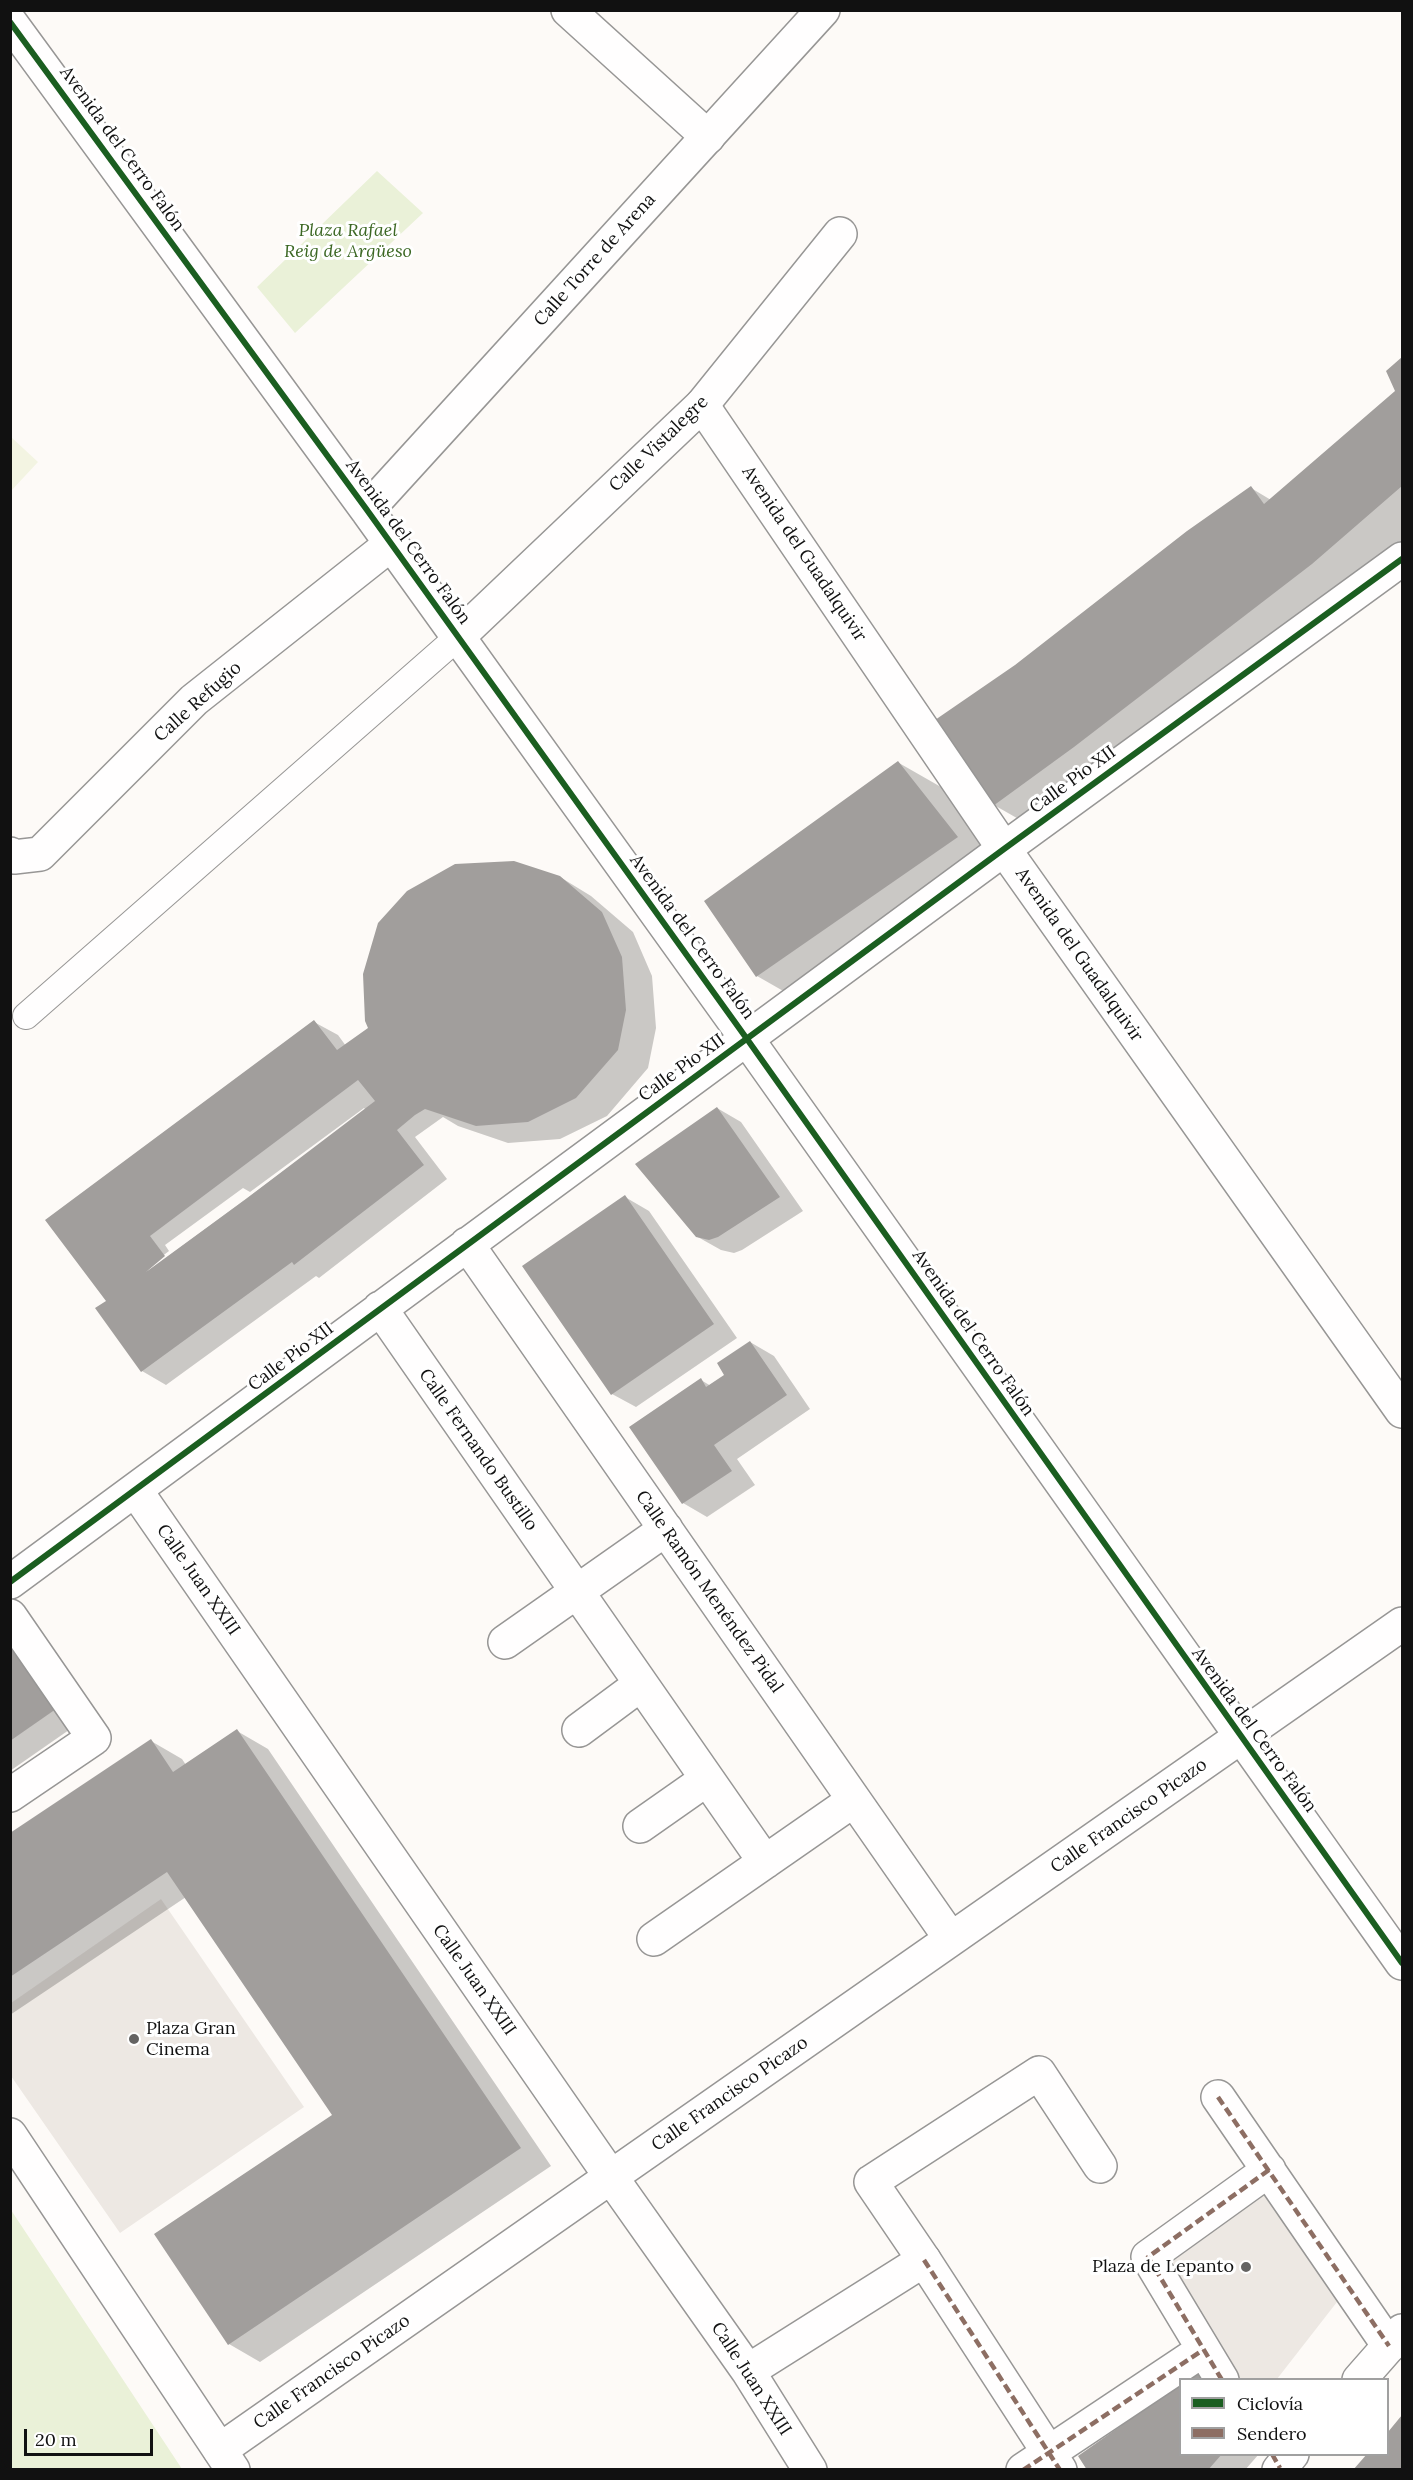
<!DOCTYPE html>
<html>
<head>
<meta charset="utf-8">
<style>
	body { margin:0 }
	#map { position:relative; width:1413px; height:2480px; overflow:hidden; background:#fdfaf7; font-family:Lora,serif }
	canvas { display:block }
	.frame { position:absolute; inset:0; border:12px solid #111; pointer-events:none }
	.legend { position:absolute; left:1179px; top:2378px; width:210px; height:78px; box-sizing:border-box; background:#fff; border:2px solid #a0a0a0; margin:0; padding:8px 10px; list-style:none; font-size:18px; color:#111 }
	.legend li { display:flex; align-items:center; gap:12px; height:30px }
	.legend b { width:30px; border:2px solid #a0a0a0 }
	.scale { position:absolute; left:24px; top:2429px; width:129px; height:27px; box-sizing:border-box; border:3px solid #111; border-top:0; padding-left:8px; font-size:18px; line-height:21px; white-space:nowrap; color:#111; -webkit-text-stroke:4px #fff; paint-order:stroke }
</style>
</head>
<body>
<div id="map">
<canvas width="1413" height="2480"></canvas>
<div class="frame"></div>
<ul class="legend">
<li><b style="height:8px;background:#1b5e20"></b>Ciclovía</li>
<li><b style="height:8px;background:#8d6e63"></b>Sendero</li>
</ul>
<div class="scale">20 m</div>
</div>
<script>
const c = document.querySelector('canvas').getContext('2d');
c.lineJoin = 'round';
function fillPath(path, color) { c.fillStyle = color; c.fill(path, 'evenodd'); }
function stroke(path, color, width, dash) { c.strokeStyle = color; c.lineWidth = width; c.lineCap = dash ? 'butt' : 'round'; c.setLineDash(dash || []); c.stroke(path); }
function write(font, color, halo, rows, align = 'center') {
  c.font = font + ' Lora,serif'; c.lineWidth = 6; c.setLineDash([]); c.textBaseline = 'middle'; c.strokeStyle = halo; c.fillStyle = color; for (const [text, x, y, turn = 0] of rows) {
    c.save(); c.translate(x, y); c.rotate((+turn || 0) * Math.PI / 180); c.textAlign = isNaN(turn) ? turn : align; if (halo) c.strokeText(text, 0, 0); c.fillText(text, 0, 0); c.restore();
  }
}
const green = new Path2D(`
	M377 171 423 213 295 333 257 287Z
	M11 2210 182 2469H11Z`);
const pitch = new Path2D(`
	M10 436 38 462 11 491H10Z`);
const plaza = new Path2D(`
	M161 1899 304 2107 120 2233 11 2076V2003Z
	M1274 2152 1358 2275 1277 2379H1216L1135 2259Z`);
const shadow = new Path2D(`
	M1402 359V546L1036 829 994 805 1016 666 1251 488 1271 500 1397 391 1388 371Z
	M899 763 941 787 998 862 799 1000 757 976Z
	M560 877 591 896 633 932 652 976 656 1028 648 1068 607 1116 560 1139 508 1143 458 1126 443 1117 415 1137 447 1179 319 1278 316 1276 166 1385 142 1371 108 1301 47 1220 314 1022 338 1035 346 1046ZM364 1108 366 1110 116 1295 114 1293 169 1251 165 1245 243 1188 250 1192Z
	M717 1108 741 1122 803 1211 742 1250 734 1253 721 1250 696 1236Z
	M625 1197 649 1211 737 1338 636 1407 612 1394Z
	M750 1342 774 1356 810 1409 737 1459 755 1485 707 1517 683 1503 701 1380 711 1386 726 1375Z
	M10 1651 79 1723 10 1771Z
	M237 1731 268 1749 551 2166 260 2362 229 2344 334 2115 186 1897 10 2015V1835L151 1741 182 1759 186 1765Z
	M1180 2386V2454H1259L1245 2470H1089L1080 2456Z
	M1402 2417V2470H1355L1388 2454V2434Z`);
const building = new Path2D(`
	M1402 357V486L1312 564 1074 747 993 806 935 720 1015 665 1187 531 1251 486 1264 504 1395 391 1386 371Z
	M898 761 958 837 756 977 704 901Z
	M514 861 560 876 602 912 622 957 626 1010 618 1050 576 1098 528 1122 476 1126 425 1109 415 1115 397 1130 424 1165 294 1265 292 1262 141 1372 95 1308 106 1301 45 1220 314 1020 337 1050 368 1028 365 1021 363 974 378 923 407 891 455 864ZM358 1080 375 1101 246 1199 146 1272 165 1256 150 1236Z
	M717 1107 780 1197 718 1237 709 1240 696 1237 635 1164Z
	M625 1195 714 1324 611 1395 522 1266Z
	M750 1341 787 1395 714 1445 732 1471 682 1504 629 1427 701 1378 706 1387 724 1375 717 1363Z
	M13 1648 56 1709 10 1741V1650Z
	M237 1729 521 2148 228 2345 154 2234 332 2115 167 1872 10 1977V1833L151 1739 173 1772Z
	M1198 2372 1203 2380H1187Z
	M1180 2384V2454H1222L1208 2470H1087L1078 2456Z
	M1402 2415V2470H1353L1367 2454H1388V2432Z`);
const service = new Path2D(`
	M26 1016 458 637`);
const pedestrian = new Path2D(`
	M1218 2097 1389 2346
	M924 2260 1060 2470
	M1222 2380 1148 2257 1269 2170
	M1023 2470 1203 2350`);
const minor = new Path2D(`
	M568 10 708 137
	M702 405 840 234
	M10 854 14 857 40 854 194 700 391 544
	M467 1244 951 1939
	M380 1308 765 1862
	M136 1491 611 2177 748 2371 810 2470
	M10 1582 1004 849 1402 559
	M10 1616 94 1738 10 1795
	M505 1642 666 1529
	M579 1730 641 1684
	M640 1826 707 1779
	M654 1939 854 1800
	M748 2371 924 2260 871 2182 1039 2073 1100 2166
	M220 2450 1402 1624`);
const tertiary = new Path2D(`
	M10 22 367 510 747 1039 1402 1963
	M367 510 823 10
	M458 637 702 405 1004 849 1402 1411
	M10 2135 233 2470
	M1359 2380 1402 2331
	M1279 2470 1292 2454`);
const quiet = new Path2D(`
	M1218 2097 1389 2346
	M924 2260 1060 2470
	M1222 2380 1148 2257 1269 2170
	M1272 2454 1280 2468
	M1023 2470 1203 2350`);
const cycleway = new Path2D(`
	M10 22 367 510 747 1039 1402 1963
	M10 1582 1004 849 1402 559`);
const markers = [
	[134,2039,6,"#646362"],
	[1246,2267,6,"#646362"]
];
const streetNames = [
	["Avenida del Cerro Falón",122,149,54],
	["Calle Torre de Arena",595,260,-48],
	["Calle Vistalegre",659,444,-44],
	["Avenida del Cerro Falón",408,542,54],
	["Avenida del Guadalquivir",804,554,56],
	["Calle Refugio",198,702,-42],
	["Calle Pio XII",1073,780,-36],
	["Avenida del Cerro Falón",692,937,54],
	["Avenida del Guadalquivir",1079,955,55],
	["Calle Pio XII",682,1068,-36],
	["Avenida del Cerro Falón",973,1333,55],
	["Calle Pio XII",291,1357,-37],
	["Calle Fernando Bustillo",478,1450,55],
	["Calle Juan XXIII",198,1580,55],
	["Calle Ramón Menéndez Pidal",709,1592,55],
	["Avenida del Cerro Falón",1254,1730,54],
	["Calle Francisco Picazo",1129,1816,-35],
	["Calle Juan XXIII",474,1980,55],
	["Calle Francisco Picazo",730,2094,-35],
	["Calle Francisco Picazo",332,2372,-35],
	["Calle Juan XXIII",751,2379,57]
];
const parkNames = [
	["Plaza Rafael",348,231],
	["Reig de Argüeso",348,252]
];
const poiNames = [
	["Plaza Gran",146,2029],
	["Cinema",146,2050],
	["Plaza de Lepanto",1234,2267,"right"]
];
fillPath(green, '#eaf1d8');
fillPath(pitch, '#f3f4e2');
fillPath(plaza, '#ede8e3');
fillPath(shadow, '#0003');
fillPath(building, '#a19e9c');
stroke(service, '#979695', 28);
stroke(pedestrian, '#979695', 36);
stroke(minor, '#979695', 36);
stroke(tertiary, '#979695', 36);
stroke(service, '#fffefe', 26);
stroke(pedestrian, '#fffefe', 33);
stroke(minor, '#fffefe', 33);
stroke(tertiary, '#fffefe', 33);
stroke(quiet, '#8d6e63', 4.5, [9, 4.5]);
stroke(cycleway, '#1b5e20', 6);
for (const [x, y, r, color] of markers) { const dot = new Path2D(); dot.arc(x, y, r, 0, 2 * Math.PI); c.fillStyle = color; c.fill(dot); stroke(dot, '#fff', 2); }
write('18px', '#111', '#fff', streetNames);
write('italic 18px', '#3b6723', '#fff', parkNames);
write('18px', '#111', '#fff', poiNames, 'left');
</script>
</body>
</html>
